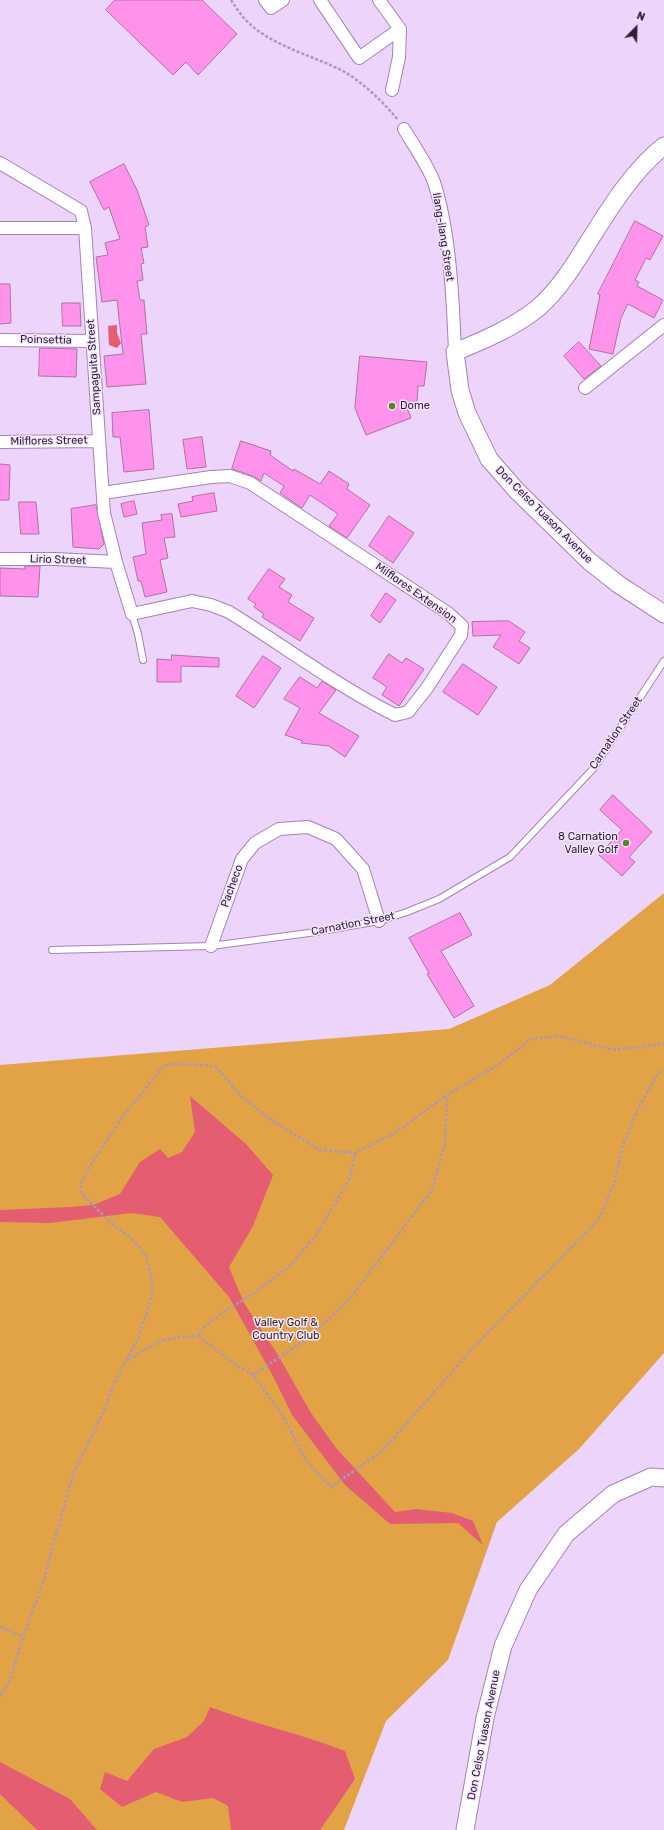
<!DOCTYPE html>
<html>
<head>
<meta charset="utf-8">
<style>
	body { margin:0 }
	#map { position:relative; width:664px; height:1830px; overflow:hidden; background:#edd4fa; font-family:Rubik,sans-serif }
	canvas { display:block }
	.north { position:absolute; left:616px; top:8px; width:40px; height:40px; -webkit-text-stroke:3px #f6e5ff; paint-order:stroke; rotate:23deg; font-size:11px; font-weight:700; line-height:16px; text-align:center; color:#2d1d35 }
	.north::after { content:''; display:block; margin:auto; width:14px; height:18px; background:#2d1d35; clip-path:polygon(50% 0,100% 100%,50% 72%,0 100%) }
</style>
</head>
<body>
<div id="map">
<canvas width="664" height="1830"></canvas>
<div class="north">N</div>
</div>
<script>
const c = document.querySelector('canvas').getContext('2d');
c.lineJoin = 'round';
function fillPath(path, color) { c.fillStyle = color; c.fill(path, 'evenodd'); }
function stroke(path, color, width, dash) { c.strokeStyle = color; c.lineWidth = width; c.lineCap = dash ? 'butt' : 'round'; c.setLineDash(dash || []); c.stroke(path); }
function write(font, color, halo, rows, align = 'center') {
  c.font = font + ' Rubik,sans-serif'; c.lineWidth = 3; c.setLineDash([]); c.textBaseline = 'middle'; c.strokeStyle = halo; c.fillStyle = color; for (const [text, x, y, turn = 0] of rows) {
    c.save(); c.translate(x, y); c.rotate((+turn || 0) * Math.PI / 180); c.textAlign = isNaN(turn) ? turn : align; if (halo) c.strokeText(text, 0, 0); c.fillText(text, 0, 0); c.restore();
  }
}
const green = new Path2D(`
	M664 893V1353L579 1449 497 1522 448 1660 386 1721 344 1830H0V1065L449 1029 550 985Z`);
const water = new Path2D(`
	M117 325V333L121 343 117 348 109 345 108 326Z
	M190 1096 246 1144 273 1175 253 1226 229 1267 244 1303 278 1355 311 1413 336 1448 395 1512 416 1509 452 1513 473 1521 483 1545 458 1523 390 1524 345 1485 292 1415 274 1378 229 1297 160 1217 131 1213 50 1223 0 1222V1210L71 1207 93 1205 120 1194 140 1162 160 1149 168 1158 182 1152 195 1132Z
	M210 1707C255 1724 301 1734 345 1751L355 1779 320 1830H231L228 1806 213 1798 182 1802 156 1792 122 1807 100 1789 105 1772 127 1781 154 1749 187 1737 204 1721Z
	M0 1762 70 1799 97 1830H37L0 1794Z`);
const building = new Path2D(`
	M115 0H202L237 34 198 75 186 62 173 75 106 10Z
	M124 164 137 190 149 225 145 227 148 247 141 248 144 263 141 264 143 280 137 281 140 300H144L147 334H141L146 384 107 387 104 356 123 354 117 300 102 302 96 257 108 255 105 243 120 239 109 207 104 210 90 182Z
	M635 221 663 236 650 260 646 258 635 280 639 282 637 286 663 300 654 318 628 304 621 318 613 354 589 349 600 295 598 294Z
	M0 284H10L11 323 0 324Z
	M62 303H80L81 326H63Z
	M579 342 601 366 584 379 564 356Z
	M40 348 77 349 76 377 39 376Z
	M360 356 427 362 424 386H418L417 403 405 402 411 418 366 435 355 408Z
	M149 410 154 469 124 472 120 437H113L112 413Z
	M202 437 206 467 187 469 183 440Z
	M241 441 271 451 270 455 293 471 294 469 320 484 329 471 349 484 347 489 370 505 347 538 329 526 338 514 310 495 302 508 280 493 284 486 264 473 261 481 253 476 232 469Z
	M0 464 10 465 9 500H0Z
	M214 493 217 511 181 517 178 504 193 501 192 497Z
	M134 501 137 514 124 517 121 504Z
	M19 502H36L39 534H21Z
	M96 505 104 544 99 549 73 547 71 509Z
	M172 514 175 537 164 538 168 558 160 560 167 592 145 597 141 581H138L133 557 146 554 142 523 162 520 161 515Z
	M389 516 414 533 393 563 369 546Z
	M25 566H40L38 597 0 596V568L25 569Z
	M269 569 285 579 279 587 292 595 288 602 314 618 300 641 262 617 264 614 254 607 256 604 248 599Z
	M386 593 396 600 380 623 371 616Z
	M509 621 525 632 519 641 530 648 519 664 493 647 501 635 473 636 472 622Z
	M389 654 402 663 406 658 424 669 399 706 382 695 387 687 373 678Z
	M172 655 219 658V667L181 666V682H157V659L171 660Z
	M263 656 281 668 254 708 236 696Z
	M463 664 497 687 478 715 443 692Z
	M300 677 317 688 322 681 336 690 319 713 359 736 345 757 329 746 301 743 303 741 285 735 300 708 284 699Z
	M613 795 652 832 629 857 635 862 622 876 599 855 622 830 600 810Z
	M460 913 472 935 441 951 474 1006 454 1018 427 974 429 973 409 938Z`);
const path = new Path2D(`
	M231 0C235 6 239 12 243 17 267 45 312 55 343 71 364 83 383 102 398 120
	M198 1336 205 1326 225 1311 253 1294 290 1266 315 1237 350 1178 355 1153
	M128 1360C156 1342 164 1337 198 1336L236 1365 253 1375 282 1414 305 1459 331 1487 381 1452 476 1345 599 1219 614 1184 623 1145 638 1109 658 1073 664 1070
	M253 1375 305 1340 347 1302 432 1190 445 1142 447 1096
	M0 1627 23 1637
	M0 1696 10 1680 23 1637 41 1589 74 1471 101 1417 117 1378 138 1338 151 1299 152 1280 146 1256 132 1239 109 1221 84 1196 81 1190 82 1182 89 1167 124 1115 163 1067 171 1064 215 1066 243 1098 274 1122 320 1150 355 1153 393 1134 447 1095 498 1065 531 1039 559 1036 614 1050 664 1044`);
const lane = new Path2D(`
	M132 614 138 634 143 660
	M52 950 211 946 309 933 379 921 407 912 439 899 510 857 593 769 664 661`);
const street = new Path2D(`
	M265 0 271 8 283 0
	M320 0 359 58 400 29
	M379 0 400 29 399 57 392 90
	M404 129C414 146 427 164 434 182 450 232 453 300 455 352
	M0 163 81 211 85 228 104 513 116 562 132 614 192 601 211 605 229 612C284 646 337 686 395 715L408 712 427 688 461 635 462 626 448 613 250 483 230 476 211 477 103 493
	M0 228H85
	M0 340 92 341
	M585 388 664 325
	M0 442 98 441
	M0 559H55L116 562
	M211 946 242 859 255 843 279 829 308 827 336 839 363 869 379 921`);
const secondary = new Path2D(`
	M664 146C636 168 615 200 596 230 579 257 562 287 538 308 513 328 484 340 455 352L460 390 467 413 489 459 517 491 589 561 618 584 664 614
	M465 1830 485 1718 503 1646 528 1590 566 1534 613 1494 651 1477 664 1478`);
const markers = [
	[392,406,4,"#518823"],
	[626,843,4,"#518823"]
];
const streetNames = [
	["Ilang-ilang Street",443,237,81],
	["Poinsettia",46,340,1],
	["Sampaguita Street",94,367,-94],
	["Milflores Street",49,441,-1],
	["Don Celso Tuason Avenue",544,515,45],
	["Lirio Street",58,560,2],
	["Milflores Extension",416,593,35],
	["Carnation Street",616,733,-56],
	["Pacheco",232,886,-70],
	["Carnation Street",353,924,-11],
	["Don Celso Tuason Avenue",484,1735,-79]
];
const poiNames = [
	["Dome",400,406],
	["8 Carnation",618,837,"right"],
	["Valley Golf",618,850,"right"]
];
const parkNames = [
	["Valley Golf &",286,1323],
	["Country Club",286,1336]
];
fillPath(green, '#e2a346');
fillPath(water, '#e45d71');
fillPath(building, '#ff92eb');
stroke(building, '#ac72a1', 1);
stroke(lane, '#a780bb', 8);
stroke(street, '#a780bb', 14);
stroke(secondary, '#a780bb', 19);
stroke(path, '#ad97b8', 2.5, [3, 2]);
stroke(lane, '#fff', 6);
stroke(street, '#fff', 12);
stroke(secondary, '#fff', 17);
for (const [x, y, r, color] of markers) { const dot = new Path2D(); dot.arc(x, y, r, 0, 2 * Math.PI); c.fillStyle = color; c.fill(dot); stroke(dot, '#f6e5ff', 1.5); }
write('11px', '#2d1d35', '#f6e5ff', streetNames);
write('11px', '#2d1d35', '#f6e5ff', poiNames, 'left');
write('11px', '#392a16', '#f6e5ff', parkNames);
</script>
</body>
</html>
